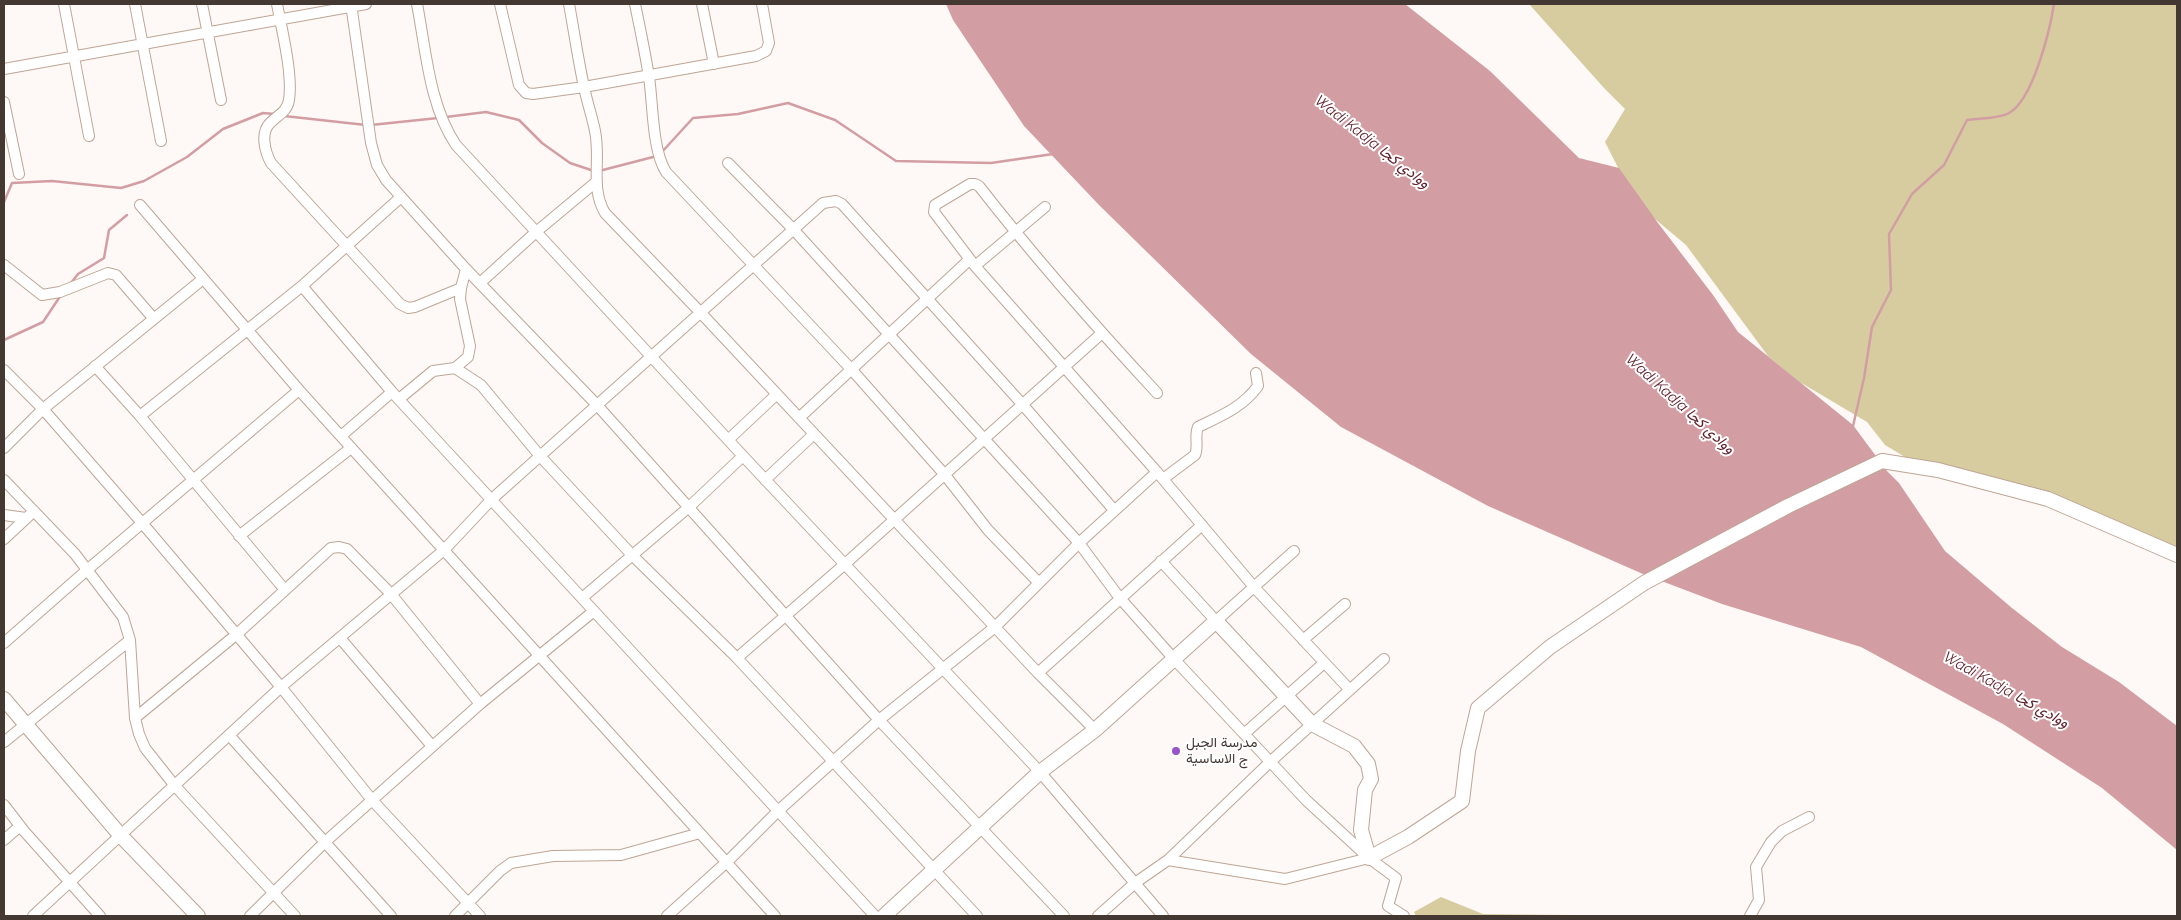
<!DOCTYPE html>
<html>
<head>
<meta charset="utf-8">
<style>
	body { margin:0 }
	#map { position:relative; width:2181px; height:920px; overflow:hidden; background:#fef9f6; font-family:Raleway,sans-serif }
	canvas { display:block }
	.frame { position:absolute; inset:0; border:5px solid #443932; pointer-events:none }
</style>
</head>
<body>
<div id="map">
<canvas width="2181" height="920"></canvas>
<div class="frame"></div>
</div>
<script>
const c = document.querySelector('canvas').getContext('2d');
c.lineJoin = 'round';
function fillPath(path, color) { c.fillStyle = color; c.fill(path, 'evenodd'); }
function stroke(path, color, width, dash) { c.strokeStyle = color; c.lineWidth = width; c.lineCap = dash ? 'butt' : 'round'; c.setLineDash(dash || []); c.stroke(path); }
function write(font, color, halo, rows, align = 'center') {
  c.font = font + ' Raleway,Vazirmatn,sans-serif'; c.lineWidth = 4; c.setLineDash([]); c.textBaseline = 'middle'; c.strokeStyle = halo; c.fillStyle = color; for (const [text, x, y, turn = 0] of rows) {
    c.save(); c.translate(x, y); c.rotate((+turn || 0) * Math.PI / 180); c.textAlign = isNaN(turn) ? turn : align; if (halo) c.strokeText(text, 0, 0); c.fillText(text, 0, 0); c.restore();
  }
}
const green = new Path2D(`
	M1529 4H2177V555L2048 499 1920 466 1885 445 1867 422 1798 381 1768 356 1686 245 1636 203 1605 142 1625 109 1604 88Z
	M1441 897 1483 914 1666 916H1416L1414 912Z`);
const water = new Path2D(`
	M946 4H1405L1490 71 1579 158 1619 168 1658 223 1713 295 1738 332 1853 425 1887 471 1899 483 1945 551 2012 608 2062 647 2119 682 2177 726V850L2102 788 2003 724 1861 647 1722 604 1643 574 1488 506 1341 427 1251 354 1099 205 1024 126 953 20Z`);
const stream = new Path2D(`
	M284 116 366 125
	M446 117 486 112 519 120 542 143 570 163 594 171
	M371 125 438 118
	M661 153 693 118 738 114 788 103 835 120 896 161 991 163 1053 154
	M599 171 657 156
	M4 202 12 183 52 181 121 188 144 181 187 157 223 129 263 113 274 114
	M71 283 78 274 104 258 109 230 127 215
	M4 340 43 322 61 295
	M1853 426 1864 378 1872 327 1891 290 1889 234 1912 194 1944 165 1967 120C1979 118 1999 119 2009 113 2033 100 2050 30 2054 4`);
const street = new Path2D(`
	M64 4 89 136
	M135 4 161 141
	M202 4 221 100
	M277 4C282 31 293 74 289 100 287 112 278 115 270 123 260 133 265 152 271 163L400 304 408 308 415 307 461 288
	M351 4 371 143 377 165 386 180 466 269 597 405 879 720 1064 916
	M417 4C426 50 429 105 456 145L743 456 1040 772 1163 916
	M500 4 519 85 526 93 533 94 584 87 756 56 766 51 769 43 762 4
	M569 4C574 31 578 59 584 87 587 102 592 116 595 131 601 159 590 188 605 213L700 312 1038 673 1095 730
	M635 4C640 28 645 52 649 77 653 103 652 150 666 172L852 370 945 475 988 530 1038 582
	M702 4 714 64
	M4 69 366 4
	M4 102 19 174
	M728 163 793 229 1079 543 1119 597 1174 659 1306 800 1369 858 1396 878 1388 906 1404 916
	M140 205 299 390 775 916
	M4 265 42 295 60 292 108 273 116 275 154 319
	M975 266 1045 207
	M480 283 536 232 596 182
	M302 286 392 392 875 916
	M95 366 140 416 285 590
	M455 368 481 385 540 456 632 555 737 658 977 916
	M4 370 43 409 143 524 281 687 372 800 480 916
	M1157 393C1095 326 1035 258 979 186L975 184H970L935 205 934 212 975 266 1157 472 1254 587 1350 690
	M399 399 433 371 455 368 468 357 470 346 460 299 461 288 466 269
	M140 416 302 286 401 197
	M799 418 969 260
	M341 436 392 392
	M728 440 777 394
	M4 448 43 409 203 279
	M1163 479 1195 455C1199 446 1194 436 1198 427 1221 416 1243 407 1258 386L1256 373
	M4 480 75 554 123 617 130 640 135 718 139 734 145 748 175 786 295 916
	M765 480 814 434
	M4 515 26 518
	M239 536 351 448
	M4 539 34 511
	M1161 561 1216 621 1294 551
	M582 598 689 507 743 456
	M340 638 432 746
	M1303 640 1345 604
	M4 643 87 570 299 390
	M737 658 845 564 1102 333
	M1038 673 1202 525
	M135 718 237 634 331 548 339 547 347 549 391 594 480 704
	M1244 734 1324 663
	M229 735 391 916
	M4 742 130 640
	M4 805 24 831 100 916
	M4 840 20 826
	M1168 860 1285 879 1369 858
	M33 916 281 687 444 550 492 499 823 203 836 201 842 204 1023 405 1114 510
	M250 916 325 842 480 704 594 611
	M455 916 500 871 511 863 553 856 621 855 700 833
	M667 916 730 859 778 811 879 720 995 627 1079 543 1157 472
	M1098 916 1135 883 1168 860 1270 762 1384 659
	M1750 916 1759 900 1756 867 1771 842 1782 831 1809 817`);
const secondary = new Path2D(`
	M4 699 121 836 198 916
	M884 916 1040 772 1095 730 1216 621 1312 724 1354 746 1368 764 1371 779 1365 790 1361 830 1369 858 1408 837 1462 801 1468 751 1478 708 1550 647 1644 583 1788 506 1882 461 1938 470 2048 499 2177 555`);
const markers = [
	[1176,751,5,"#9954c8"]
];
const poiNames = [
	["مدرسة الجبل",1186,743],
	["ج الاساسية",1186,759]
];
const waterNames = [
	["Wadi Kadja ووادي كجا",1372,142,38],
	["Wadi Kadja ووادي كجا",1680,404,42],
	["Wadi Kadja ووادي كجا",2006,690,29]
];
fillPath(green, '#d6cca0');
fillPath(water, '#d39ea3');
stroke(stream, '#d39ea3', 2.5);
stroke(street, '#bfa595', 12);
stroke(secondary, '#bfa595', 16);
stroke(street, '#fff', 10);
stroke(secondary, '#fff', 14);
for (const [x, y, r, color] of markers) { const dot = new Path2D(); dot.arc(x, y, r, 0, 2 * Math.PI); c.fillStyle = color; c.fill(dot); stroke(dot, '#fff', 2); }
write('14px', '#443932', '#fff', poiNames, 'left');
write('italic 15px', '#62222d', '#fff', waterNames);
</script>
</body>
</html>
